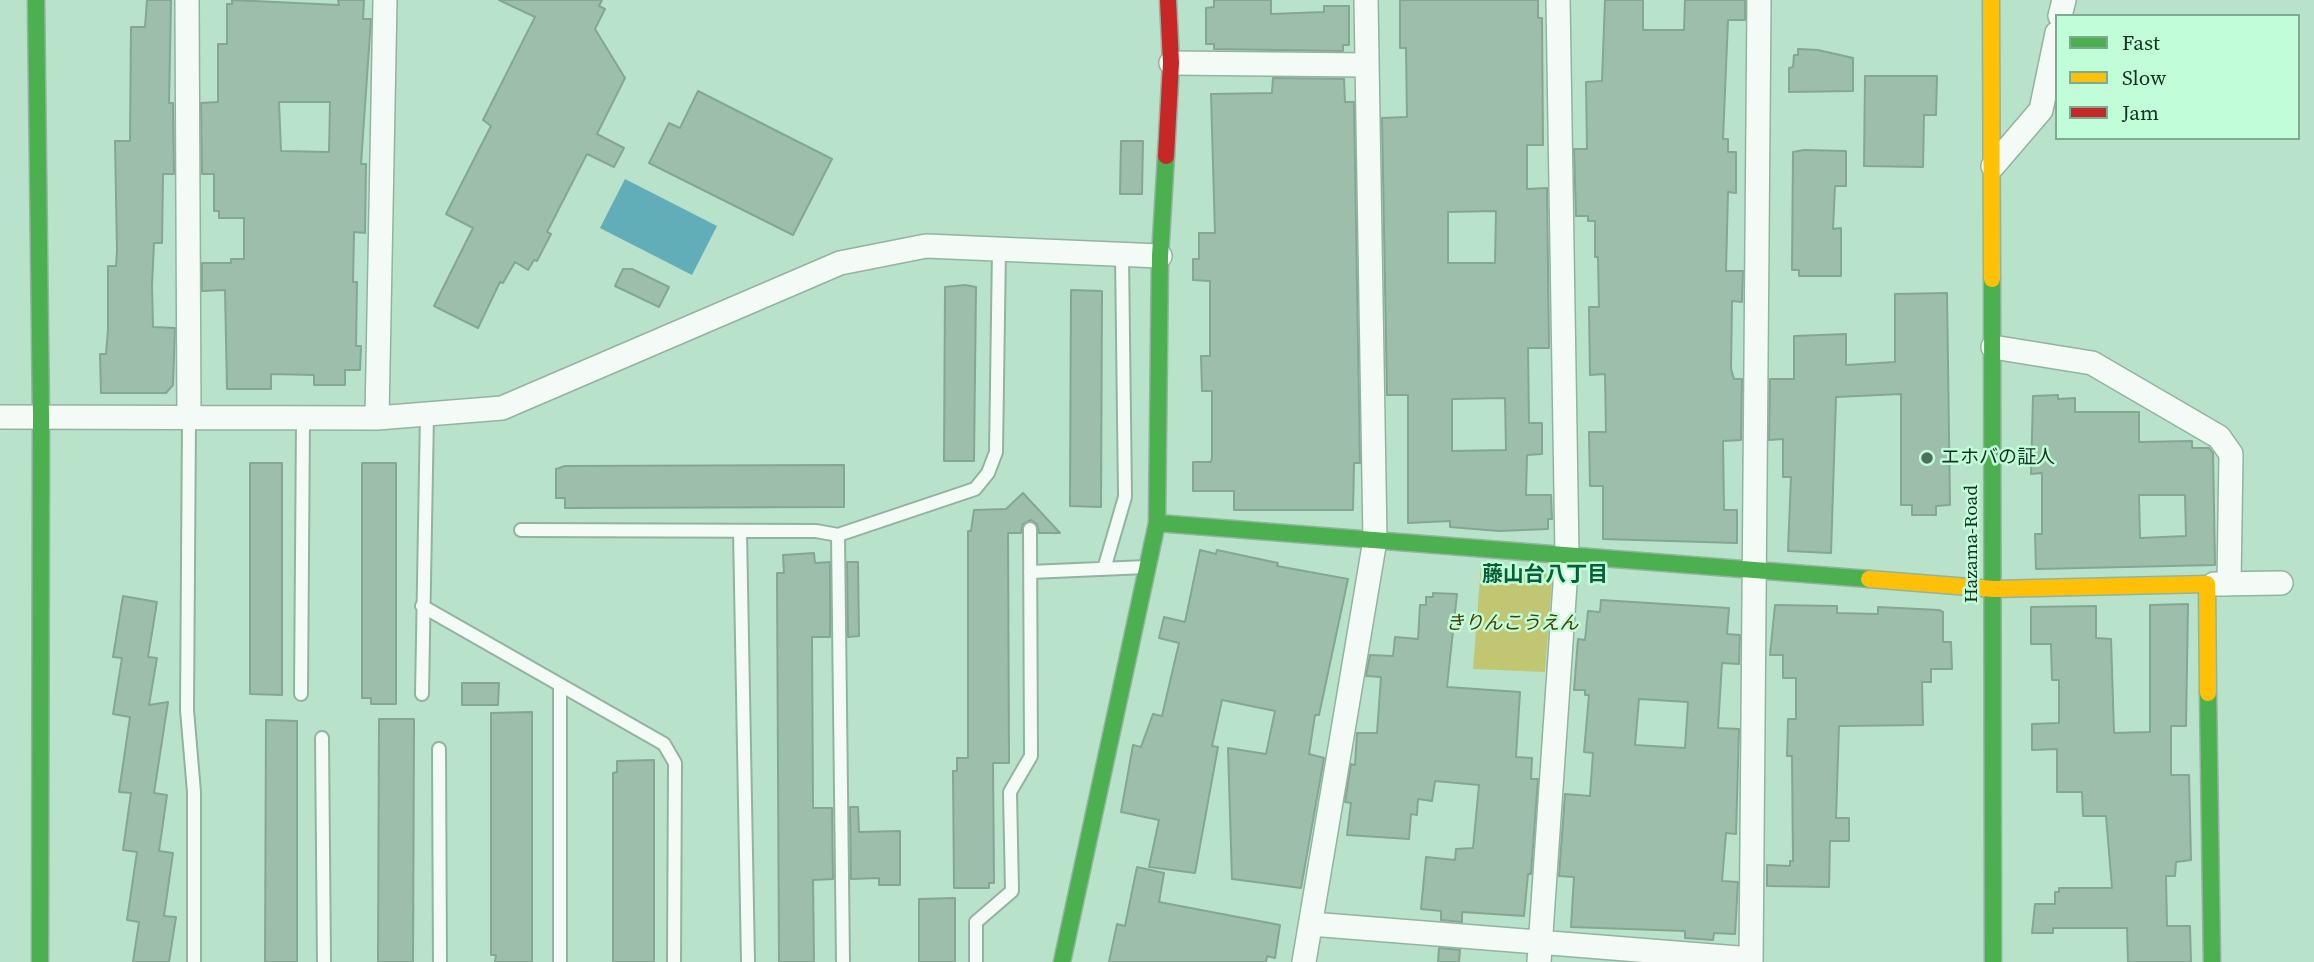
<!DOCTYPE html>
<html>
<head>
<meta charset="utf-8">
<style>
	body { margin:0 }
	#map { position:relative; width:2314px; height:962px; overflow:hidden; background:#b8e2ca; font-family:"Source Serif 4",serif }
	canvas { display:block }
	.legend { position:absolute; left:2055px; top:14px; width:245px; height:126px; box-sizing:border-box; background:#c1fdd8; border:2px solid #7bac8f; margin:0; padding:9px 12px; list-style:none; font-size:21px; color:#133221 }
	.legend li { display:flex; align-items:center; gap:14px; height:35px }
	.legend b { width:35px; border:2px solid #7bac8f }
</style>
</head>
<body>
<div id="map">
<canvas width="2314" height="962"></canvas>
<ul class="legend">
<li><b style="height:9px;background:#4caf50"></b>Fast</li>
<li><b style="height:9px;background:#ffc107"></b>Slow</li>
<li><b style="height:9px;background:#c62828"></b>Jam</li>
</ul>
</div>
<script>
const c = document.querySelector('canvas').getContext('2d');
c.lineJoin = 'round';
function fillPath(path, color) { c.fillStyle = color; c.fill(path, 'evenodd'); }
function stroke(path, color, width, dash) { c.strokeStyle = color; c.lineWidth = width; c.lineCap = dash ? 'butt' : 'round'; c.setLineDash(dash || []); c.stroke(path); }
function write(font, color, halo, rows, align = 'center') {
  c.font = font + ' "Source Serif 4","Noto Sans JP",serif'; c.lineWidth = 5; c.setLineDash([]); c.textBaseline = 'middle'; c.strokeStyle = halo; c.fillStyle = color; for (const [text, x, y, turn = 0] of rows) {
    c.save(); c.translate(x, y); c.rotate((+turn || 0) * Math.PI / 180); c.textAlign = isNaN(turn) ? turn : align; if (halo) c.strokeText(text, 0, 0); c.fillText(text, 0, 0); c.restore();
  }
}
const green = new Path2D(`
	M1481 566 1544 571 1552 580 1545 672 1473 669Z`);
const water = new Path2D(`
	M625 179 717 226 692 275 600 228Z`);
const building = new Path2D(`
	M147 0H171L169 103H173L174 174H163L162 243H154L152 285 153 327 175 328 173 385 166 393H101L100 354H106L108 329V266H116L117 251 115 141H130L131 27H145Z
	M232 0 339 5 338 0H364L363 19H371L361 164H366L365 233 354 232 353 282H357L356 346H361L360 370H345V385H314V375L271 374V389H227L225 290 202 291V263H231V259H244V218H219V211H214V174H202L201 103 218 102V44H227V4H232ZM279 102H330L329 152 281 151Z
	M499 0H602L599 6 605 9 595 29 625 78 597 134 624 148 614 167 587 154 547 232 551 234 537 261 534 260 528 270 515 262 503 283 500 282 478 328 434 306 473 228 446 214 491 126 483 120 535 17Z
	M1214 0H1271V14L1324 12V6H1349V45H1343V51L1214 49V44H1206V8L1214 7Z
	M1400 0H1538V18H1542L1543 145H1527V189L1547 188 1549 348H1528L1529 423H1542V454L1527 455 1526 495H1551L1552 519H1548V529L1499 531 1450 527V521L1408 523V395H1387L1382 118 1407 117 1406 48H1400ZM1496 211 1495 263H1448V212ZM1505 398 1506 450 1452 451V399Z
	M1605 0H1643V30H1684L1685 0H1745V20H1728L1723 139H1728V152H1736V193L1728 192 1726 271H1743L1742 302 1732 301 1731 369 1734 379H1742L1741 440 1723 441 1724 510H1737V543L1603 539V486H1590L1589 432H1606L1605 374 1590 375 1589 307H1599L1598 257H1595V221H1588V216H1576L1574 149H1587L1586 82 1602 81Z
	M1798 49 1818 50 1853 58V91L1789 92V68L1793 67 1794 55H1798Z
	M1865 76H1937L1936 115H1924L1923 167 1864 166Z
	M1273 78 1344 79 1345 102H1354L1360 463H1354L1353 510H1234V491H1193V462H1211L1212 457V391H1202L1201 356H1210V281L1193 280V259H1199V233H1215L1211 94 1272 93Z
	M698 91 832 159 793 235 649 163 669 123 680 128Z
	M1121 141H1143L1142 194H1120Z
	M1804 150 1846 151V186H1835L1833 229 1841 228V276H1799V270H1792L1793 152Z
	M623 269H632L669 287 659 307 615 286Z
	M965 285 976 287 974 461H944L945 287Z
	M1071 290 1102 291 1101 507 1070 506Z
	M1947 293 1950 505 1936 506V515H1912V505H1901V394L1836 397 1831 553 1788 551 1791 477H1783V439L1769 440 1770 379H1794V336L1846 334V365L1895 362V294Z
	M2058 395V399L2075 398V412H2139V442L2192 441V448H2209L2213 453 2215 565 2036 569 2035 534H2042V473L2031 474 2033 396ZM2139 495H2185L2186 536 2140 538Z
	M250 463H282V695L250 694Z
	M362 463H396V704H371V698H362Z
	M844 465V507L565 508V498H556V469L565 466Z
	M1023 493 1060 533H1039L1037 524 1031 520 1023 524 1021 533H1008L1009 763H993L994 883H989V888H954L953 771H957V758H968V531H971L974 510 1006 509Z
	M1200 550 1216 554 1217 550 1278 563 1277 566 1348 579 1319 715H1315L1309 754 1324 758 1301 888 1232 879 1228 748 1266 754 1275 711 1222 700 1212 746 1218 747 1195 873 1149 867 1159 820 1121 812 1133 745 1141 747 1153 714 1162 716 1179 643 1159 638 1164 617 1185 622Z
	M814 553 815 563 830 562V637H812L813 808H832L833 879 813 880 814 962H779L777 573H784L783 555Z
	M847 562H858L859 636 848 637Z
	M1433 593 1457 594 1447 687 1520 692 1516 757 1532 758 1531 779H1538L1531 874H1528L1524 916 1462 912V922L1441 920V911L1421 909 1426 857 1455 860 1456 849 1473 848 1479 785 1435 781 1432 801 1418 799 1417 815 1411 814 1409 839 1347 835 1351 803 1345 802 1351 764 1355 765 1357 733H1377L1381 677 1366 676 1370 655 1393 656 1395 637 1418 639 1420 605H1426V597H1433Z
	M123 596 157 602 148 657 157 658 149 705 168 702 154 793 167 795 159 851 173 853 164 916 176 917 169 962H133L139 922 127 920 137 852 123 850 131 793 119 792 130 717 113 714 122 658 113 657Z
	M1601 600 1729 608 1727 634 1740 635 1739 664 1722 663 1718 728 1739 729 1736 834 1726 833 1722 881 1738 882 1735 934 1714 933 1713 940 1685 938V931L1571 927 1574 877 1559 876 1565 794 1590 796 1593 753 1584 752 1589 695H1585V690H1574L1578 639 1585 640 1588 611 1600 612ZM1639 699 1688 702 1685 748 1635 745Z
	M2188 604 2186 726H2171V775H2189L2191 860 2176 862 2175 876H2166L2167 926H2190L2191 962H2128L2127 928H2053V933H2032L2035 904H2055V892H2059V888H2112L2106 816H2083L2082 792H2057V749L2032 750V724L2059 723V680H2052L2051 644H2031V607L2096 606V638L2111 639 2114 733 2150 732V605Z
	M1775 605 1837 606V613L1878 614V607L1939 610 1943 612V642H1951L1952 669H1931V682H1922L1923 725 1839 726 1836 818H1849V841H1830L1829 887 1767 886V865L1790 866V861H1793L1792 756H1787L1788 719H1796V678H1783V655H1770Z
	M462 683H499L498 705H462Z
	M532 712V962H495L496 955H491V713Z
	M379 719H414L413 962H378Z
	M266 720 297 721V962H265Z
	M654 760V962H613V773L617 772V761Z
	M850 807H858L859 832 900 831V885H879V878L851 879Z
	M1137 867 1164 873 1159 902 1280 925 1275 958 1267 956 1266 962H1109L1117 924 1125 926Z
	M955 898V962H919V899Z
	M1439 948 1460 950 1459 962H1438Z`);
const lane = new Path2D(`
	M189 419 187 710 194 792V962
	M521 530 816 531 838 535 975 489 988 473 996 452 999 248
	M740 531 748 962
	M838 535 843 962
	M1104 569 1125 497 1122 255
	M1030 572 1146 567
	M422 606 664 744 675 763 674 962
	M301 694 303 418
	M422 694 427 414
	M322 738 324 962
	M439 749 440 962
	M560 962V685
	M976 962V922L1012 891 1010 792 1031 756 1030 529`);
const street = new Path2D(`
	M187 0 189 419
	M2060 16 2064 0
	M1171 63 1366 65
	M1993 166 2041 110 2057 33
	M1993 347 2092 363 2219 437 2231 454 2229 584
	M0 417 377 418 502 408 840 263 926 246 1160 256
	M377 418 385 0
	M2214 584 2281 583
	M1311 924 1751 959
	M1304 962 1375 540 1366 0
	M1539 962 1567 555 1558 0
	M1751 962 1759 0`);
const fast = new Path2D(`
	M36 0 41 416 40 962
	M1992 279 1993 962
	M1157 523 1869 579
	M2208 693 2212 962
	M1062 962 1157 523 1160 256 1166 156`);
const slow = new Path2D(`
	M1991 0 1992 279
	M1869 579 1994 589 2207 584 2208 693`);
const jam = new Path2D(`
	M1166 156 1171 63 1168 0`);
const markers = [
	[1927,458,7,"#4d705c"]
];
const poiNames = [
	["エホバの証人",1941,458]
];
const streetNames = [
	["Hazama-Road",1972,544,-90]
];
const parkNames = [
	["きりんこうえん",1512,624]
];
const neighbourhoodNames = [
	["藤山台八丁目",1545,576]
];
fillPath(green, '#c1c673');
fillPath(water, '#61aeb8');
fillPath(building, '#9ebeac');
stroke(building, '#84a693', 2);
stroke(lane, '#92b3a0', 16);
stroke(street, '#92b3a0', 26);
stroke(fast, '#92b3a0', 19);
stroke(slow, '#92b3a0', 19);
stroke(jam, '#92b3a0', 19);
stroke(lane, '#f4fbf7', 12);
stroke(street, '#f4fbf7', 23);
stroke(fast, '#4caf50', 16);
stroke(slow, '#ffc107', 16);
stroke(jam, '#c62828', 16);
for (const [x, y, r, color] of markers) { const dot = new Path2D(); dot.arc(x, y, r, 0, 2 * Math.PI); c.fillStyle = color; c.fill(dot); stroke(dot, '#c1fdd8', 2.5); }
write('19px', '#133221', '#c1fdd8', poiNames, 'left');
write('19px', '#133221', '#c1fdd8', streetNames);
write('italic 19px', '#483d02', '#c1fdd8', parkNames);
write('bold 21px', '#075e39', '#c1fdd8', neighbourhoodNames);
</script>
</body>
</html>
